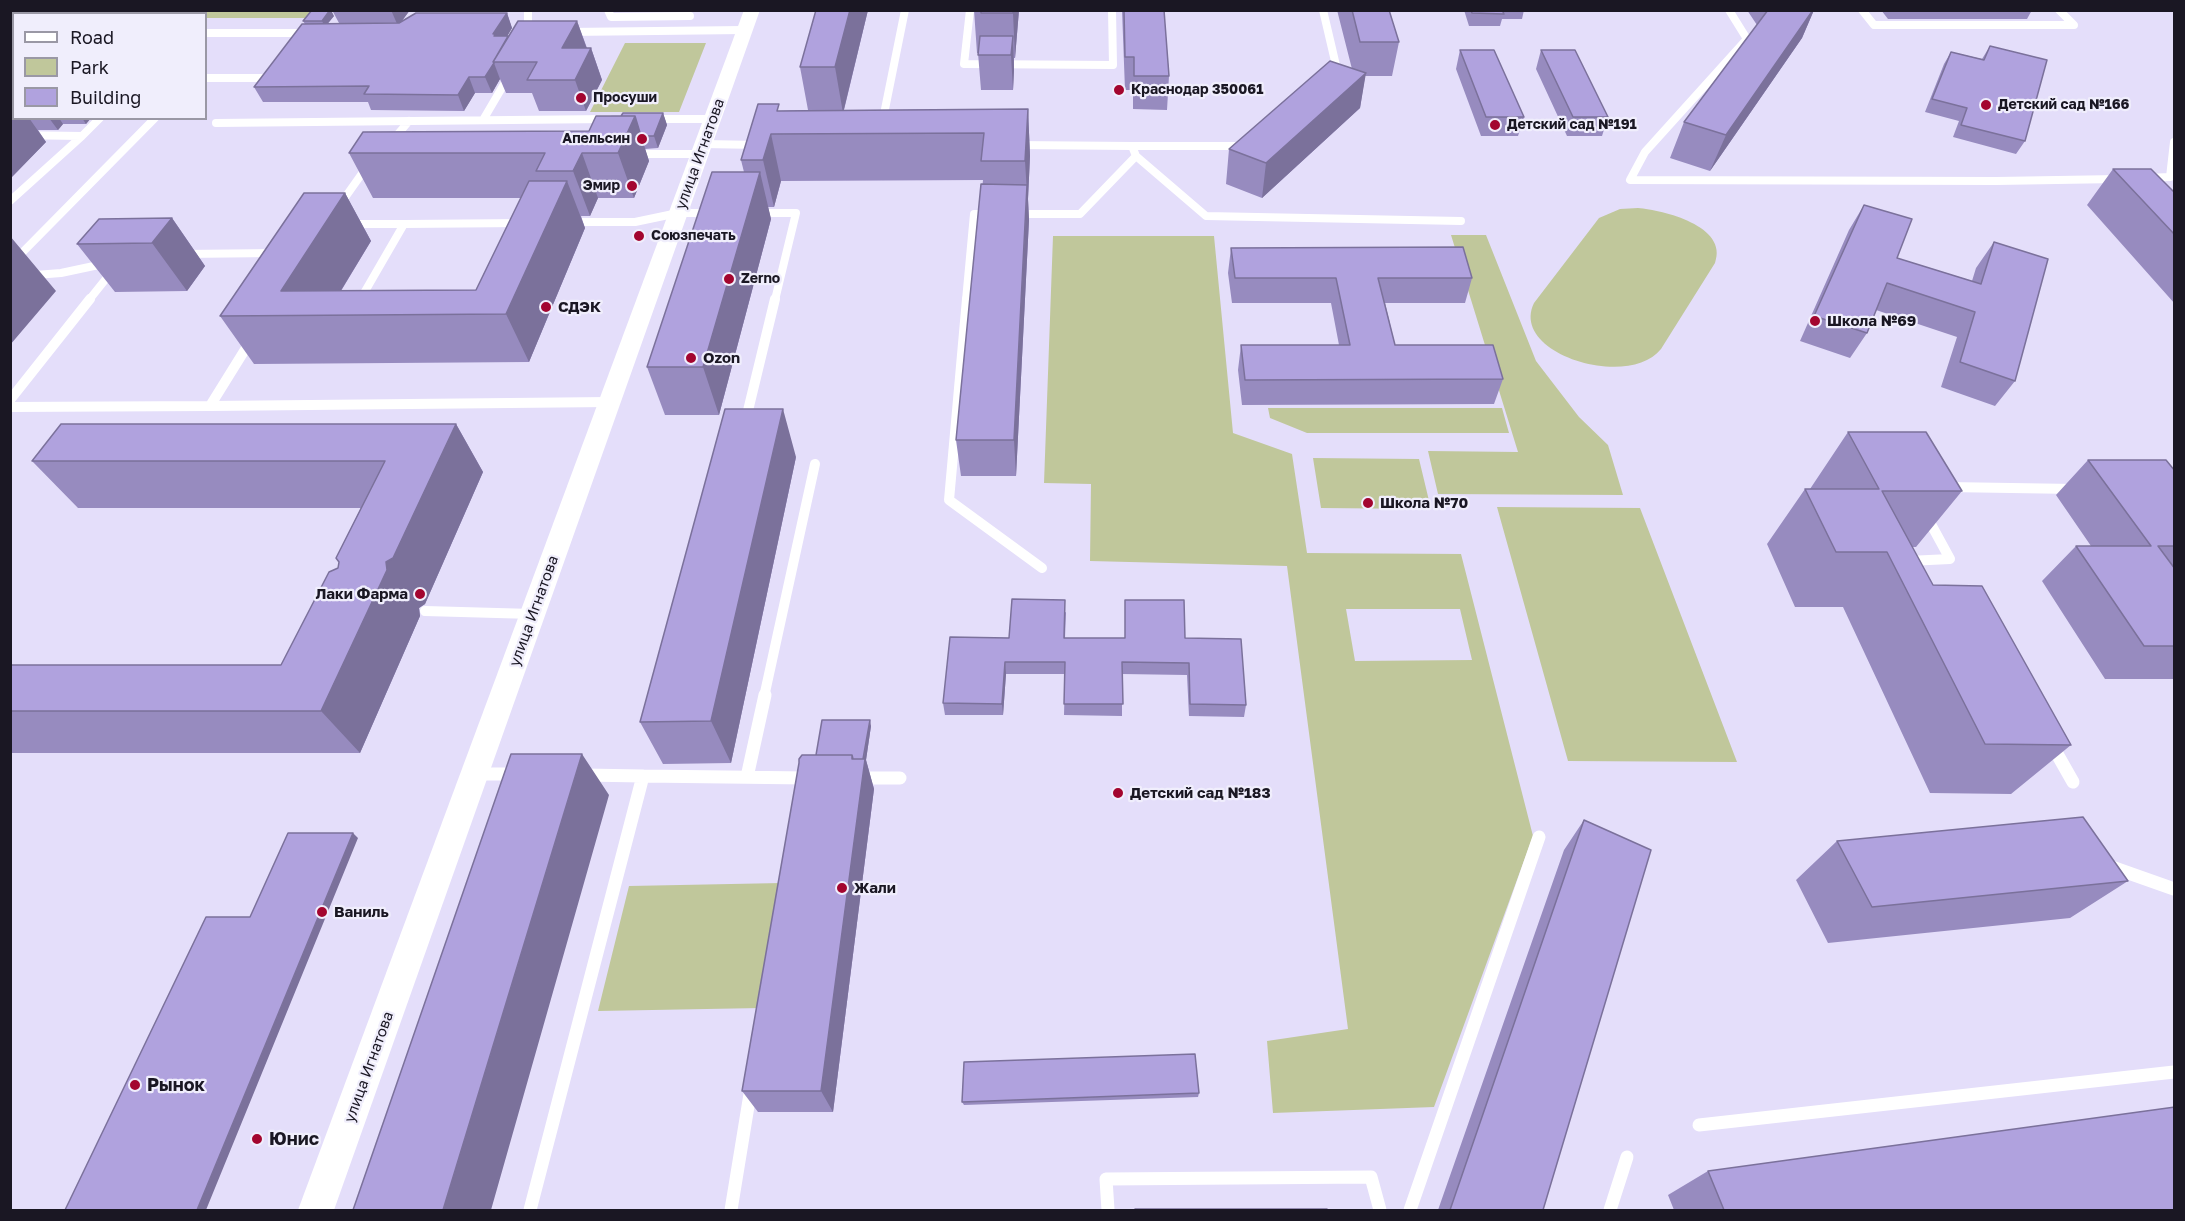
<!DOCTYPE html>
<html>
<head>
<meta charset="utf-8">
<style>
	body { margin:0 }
	#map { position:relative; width:2185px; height:1221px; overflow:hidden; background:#e4defa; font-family:"Golos Text",sans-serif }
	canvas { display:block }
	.frame { position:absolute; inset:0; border:12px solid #1a1723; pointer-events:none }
	.legend { position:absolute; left:12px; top:12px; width:195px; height:108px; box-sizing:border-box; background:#f0eefc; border:2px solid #9a98a5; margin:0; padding:8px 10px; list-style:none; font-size:18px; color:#1a1723 }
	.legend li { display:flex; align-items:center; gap:12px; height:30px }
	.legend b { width:30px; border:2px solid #9a98a5 }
</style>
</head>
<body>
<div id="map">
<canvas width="2185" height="1221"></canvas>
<div class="frame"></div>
<ul class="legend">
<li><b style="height:8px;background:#fff"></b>Road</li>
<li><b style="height:16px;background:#c0c79b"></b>Park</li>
<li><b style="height:16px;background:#b0a2de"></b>Building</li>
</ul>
</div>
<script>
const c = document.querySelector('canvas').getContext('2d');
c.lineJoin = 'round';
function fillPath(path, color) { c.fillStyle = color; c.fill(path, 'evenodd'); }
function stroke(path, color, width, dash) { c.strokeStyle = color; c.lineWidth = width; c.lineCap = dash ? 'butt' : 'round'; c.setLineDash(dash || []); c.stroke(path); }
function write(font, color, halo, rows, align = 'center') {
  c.font = font + ' "Golos Text",sans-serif'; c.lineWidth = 4.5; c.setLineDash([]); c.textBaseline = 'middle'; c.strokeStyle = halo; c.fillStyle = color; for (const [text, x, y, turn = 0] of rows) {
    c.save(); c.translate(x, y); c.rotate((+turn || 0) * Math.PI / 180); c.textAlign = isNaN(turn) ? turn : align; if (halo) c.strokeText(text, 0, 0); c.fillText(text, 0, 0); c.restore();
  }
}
const green = new Path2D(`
	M197 10 319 11 313 18H206V14H194Z
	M625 43H706L679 112H590Z
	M1638 208C1663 210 1729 226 1715 263L1661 349C1629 390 1509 354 1534 303L1599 218 1620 209Z
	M1451 235H1486L1536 361 1579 417 1608 445 1623 495 1438 494 1428 451 1518 452Z
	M1053 236H1214L1233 433 1292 454 1307 553 1461 554 1533 836 1434 1107 1273 1113 1267 1041 1348 1029 1287 566 1090 561 1091 484 1044 483ZM1346 609H1460L1472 660 1355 661Z
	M1268 408H1502L1509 433H1307L1270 418Z
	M1313 458 1419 459 1431 509 1321 508Z
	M1497 507 1640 508 1737 762 1568 761Z
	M782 883 761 1008 598 1011 629 886Z`);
const serviceFar2 = new Path2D(`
	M528 10V23L534 32
	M608 10 611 17 690 16
	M970 10 964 64 1113 65 1112 10
	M1323 10 1338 74
	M1729 10 1747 39 1645 152 1630 180 1996 181 2118 179
	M1862 10 1874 25H2074L2059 10
	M42 14 45 10
	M167 14 169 10
	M568 32 744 30
	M206 33H307
	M206 78H263L272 75
	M651 119H712
	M483 120 510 74
	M216 123 609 119
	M882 124 905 10
	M10 135 82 136 10 201
	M82 136 100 118
	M392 141 409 121
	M703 144 760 145
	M1015 145 1132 146 1136 156 1206 216 1461 221
	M1132 146H1245
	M635 154H700
	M2170 177 2174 142
	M2146 178 2170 177 2174 174
	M339 206 368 165
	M758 213H796L775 300
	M1016 214H1080L1136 156
	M570 222H635L678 213H712
	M348 224H404L360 300
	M404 224 522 223
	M183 254 275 253
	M10 265 155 118
	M10 277 61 273 108 263
	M89 300 113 270
	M966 300 974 214H991`);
const serviceFar1 = new Path2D(`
	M967 299 949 500 1042 568
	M359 302 361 299
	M251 340 210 406 609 402
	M10 400 90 299
	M10 407 210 406
	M745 423 775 299
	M1947 487 2075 489
	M1908 561 1950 559 1926 515
	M425 611 533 614
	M764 697 815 464`);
const service = new Path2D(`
	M2052 745 2073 782
	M476 774H517
	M643 776 808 778
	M747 777 765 695
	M856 778H900
	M2106 865 2174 889
	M1699 1125 2174 1072
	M530 1210 643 776 584 775
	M731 1210 751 1088
	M1108 1210 1106 1179 1371 1177 1380 1210
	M1410 1210 1539 837
	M1610 1210 1627 1157`);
const tertiary = new Path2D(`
	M744 10H760L334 1210H298Z`);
const wall = new Path2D(`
	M332 10H410L402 21 507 13 512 28 507 36 577 21 587 48H591L602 80 586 111H539L532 93H506L500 79 492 93H475L464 111 371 110 368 102H263L254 87 305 24 303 21 334 16 328 23H339Z
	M868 10 844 110 1028 109 1030 156 1028 199 1029 220 1016 476H961L956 440 983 180 781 181 774 207H768L771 219 719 415H665L647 367 744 172 741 160 781 111 808 110 800 67Z
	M974 10H1019L1015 58H1014V70L1013 90H981L978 53H977Z
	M1122 10H1164L1169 76 1167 110 1133 109V90H1125Z
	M1337 10H1389L1399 42 1392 76H1365L1360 108 1262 198 1226 184 1229 149 1352 69Z
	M1464 10H1524L1522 19H1502L1500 26H1469Z
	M1747 10H1814L1802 38 1710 171 1670 158 1684 122 1757 25Z
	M1881 10H2032L2027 19H1888Z
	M10 35H14V118H91L86 124H63L58 130H38L46 142 10 179Z
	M1990 46 2025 141 2016 154 1953 137 1959 121 1925 112 1944 64 1951 52 1982 59Z
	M1460 50 1524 117 1518 136H1481L1456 69Z
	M1541 50 1608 117 1602 136H1567L1536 69Z
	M663 113 667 125 658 148 645 149 649 161 634 198H598L590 216H581L585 228 529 362 254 364 220 316 345 193 371 241 341 291 476 290 521 198H373L349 153 589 131 621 116Z
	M2113 169 2175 193V304L2087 205Z
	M1864 205 1897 258 1972 281 1976 268 1994 242 2015 381 1995 406 1941 387 1957 337 1876 310 1867 333 1850 358 1800 341 1849 230Z
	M172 218 205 266 187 291 115 292 77 244Z
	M1231 248 1472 278 1465 303H1385L1395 345 1503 379 1494 404 1242 405 1238 370 1241 345H1339L1331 303H1232L1228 273Z
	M456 424 483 472 425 604 419 608 420 616 360 753H10V665H281L338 568 339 562 336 558 361 508H78L32 461Z
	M1848 432 1962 491 1916 547H1912L1933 585 2071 745 2011 794 1930 793 1843 607H1795L1767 544 1805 489H1810Z
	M796 457 731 763 663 764 640 722Z
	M2088 460 2175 471V679H2105L2042 581 2076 546H2091L2056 495Z
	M1125 600 1185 638 1246 705 1244 717 1189 716 1187 675 1122 674V716L1064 715 1065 674H1006L1003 715H945L943 703 1009 638 1066 612 1065 638H1125Z
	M871 726 866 760 874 789 833 1112H758L742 1091 816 755Z
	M1584 820 1543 1210H1438L1564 850Z
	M1837 841 2128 881 2070 918 1828 943 1796 880Z
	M1199 1093 1198 1097 964 1105 962 1102Z
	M1708 1171 2175 1210H1674L1668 1195Z`);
const shadedWall = new Path2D(`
	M10 10H16L10 16Z
	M105 10H148L145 14H102Z
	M330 10H331L334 16 325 27 322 21Z
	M391 10H410L398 26Z
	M850 10H868L843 113 835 67Z
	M1013 10H1019L1015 58 1013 13Z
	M1813 10H1814L1802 38 1710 171 1726 135Z
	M507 13 512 28 501 47 493 34Z
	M577 21 588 52 562 48Z
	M1013 36 1014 70 1013 90 1011 55Z
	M591 48 602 80 586 111 575 80Z
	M494 63 500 79 492 93 485 77Z
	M1366 73 1360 108 1262 198 1266 163Z
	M469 77 475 93 464 111 458 95Z
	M10 93 14 97V118H29L46 142 10 179Z
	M1028 109 1030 156 1028 199 1029 220 1016 476 1014 440 1027 193 1025 161Z
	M663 113 667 125 658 148 654 136Z
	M635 116 649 161 634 198 618 153Z
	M49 118H59L63 124 58 130Z
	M82 118H91L86 124Z
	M771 134 781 181 774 207 763 160Z
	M582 153 598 198 590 216 573 171Z
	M760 172 771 219 719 415 703 367Z
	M567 181 585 228 529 362 506 314Z
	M345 193 371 241 326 315 281 291Z
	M172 218 205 266 187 291 152 243Z
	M10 236 56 291 10 345Z
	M783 409 796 457 731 763 711 721Z
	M456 424 483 472 425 604 419 608 420 616 360 753 321 711 386 562Z
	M1005 662 1006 674 1003 715 1002 704Z
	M870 720 871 726 866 760 874 789 833 1112 821 1091 852 759V755L863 763Z
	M582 754 609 795 491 1210H443Z
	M353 833 358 838 206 1210H197Z`);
const building = new Path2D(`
	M71 10H105L102 14H68Z
	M312 10H330L322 21H303Z
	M816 10H850L835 67H800Z
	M981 10H1013V13H981Z
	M1124 10H1164L1169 76H1134V57H1125Z
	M1352 10H1389L1399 42H1360Z
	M1471 10H1502L1504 14 1472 13Z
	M1768 10H1813L1726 135 1684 122Z
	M416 13H507L493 34H496L494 36H508L493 62 494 63 485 77H469L458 95 364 94 369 86 254 87 302 24 399 23Z
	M518 21H577L562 48H591L575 80H527L537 62H493Z
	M10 35H14V72H10Z
	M980 36H1013L1011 55H978Z
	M1990 46 2047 60 2025 141 1961 125 1967 108 1932 99 1951 52 1984 60Z
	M1460 50H1494L1524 117H1486Z
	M1541 50H1575L1608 117H1573Z
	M1330 61 1366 73 1266 163 1229 149Z
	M758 104H779L777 111 1028 109 1025 161H981L984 133 771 134 763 160H741Z
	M623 113H663L654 136H641L635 116H621Z
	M596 116H635L618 153H582L573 171H536L545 153H349L363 132 589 131Z
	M2113 169H2151L2175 193V235Z
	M712 172H760L703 367H647Z
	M529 181H567L506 314 220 316 304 193H345L281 291 476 290Z
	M981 184 1027 185 1014 440H956Z
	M1864 205 1912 219 1897 258 1981 284 1994 242 2048 259 2015 381 1960 362 1975 312 1887 283 1867 333 1814 316Z
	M172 218 152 243 77 244 99 219Z
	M1463 247 1472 278H1378L1395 345H1493L1503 379 1245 380 1241 345H1350L1336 278H1235L1231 248Z
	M725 409H783L711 721 640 722Z
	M61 424H456L393 558 386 562 387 570 321 711H10V665H281L329 572 338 568 339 562 336 558 385 461H32Z
	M1848 432H1926L1962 491H1882L1933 585 1982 586 2071 745 1985 744 1887 552H1836L1805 489H1879Z
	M2088 460H2166L2175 471V546H2158L2175 569V646H2144L2076 546H2151Z
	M1012 599 1065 600 1064 638H1125V600H1184L1185 638 1241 639 1246 705 1190 704 1189 663 1122 662 1123 704H1064L1065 662H1005L1002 704 943 703 950 637 1009 638Z
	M822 720H870L863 759H853L852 755H816Z
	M511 754H582L443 1210H353Z
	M802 755H852V759H865L821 1091H742L799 763V759Z
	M2083 817 2128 881 1872 907 1837 841Z
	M1584 820 1651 850 1543 1210H1450Z
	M288 833H353L197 1210H65L206 917H250Z
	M1195 1054 1199 1093 962 1102 964 1062Z
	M2175 1107V1210H1724L1708 1171Z
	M1135 1209H1327V1210H1135Z`);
const markers = [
	[1119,90,6,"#a3052f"],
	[581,98,6,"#a3052f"],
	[1986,105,6,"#a3052f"],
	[1495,125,6,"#a3052f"],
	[642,139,6,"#a3052f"],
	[632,186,6,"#a3052f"],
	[639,236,6,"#a3052f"],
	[729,279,6,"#a3052f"],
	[546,307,6,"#a3052f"],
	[1815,321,6,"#a3052f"],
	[691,358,6,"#a3052f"],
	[1368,503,6,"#a3052f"],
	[420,594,6,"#a3052f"],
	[1118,793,6,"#a3052f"],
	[842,888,6,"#a3052f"],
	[322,912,6,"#a3052f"],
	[135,1085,6,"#a3052f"],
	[257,1139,6,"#a3052f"]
];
const farPoinames = [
	["Краснодар 350061",1131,90],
	["Просуши",593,98],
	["Детский сад №166",1998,105],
	["Детский сад №191",1507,125],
	["Апельсин",630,139,"right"],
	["Эмир",620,186,"right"],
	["Союзпечать",651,236],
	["Zerno",741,279]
];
const streetNames = [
	["улица Игнатова",700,154,-70],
	["улица Игнатова",534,611,-70],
	["улица Игнатова",369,1067,-70]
];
const poiNames = [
	["СДЭК",558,307],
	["Школа №69",1827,321],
	["Ozon",703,358],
	["Школа №70",1380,503],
	["Лаки Фарма",408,594,"right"],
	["Детский сад №183",1130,793],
	["Жали",854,888],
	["Ваниль",334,912]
];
const nearPoinames = [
	["Рынок",147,1085],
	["Юнис",269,1139]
];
fillPath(green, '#c0c79b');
stroke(serviceFar2, '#fff', 8);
stroke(serviceFar1, '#fff', 10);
stroke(service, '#fff', 13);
fillPath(tertiary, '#fff');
fillPath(wall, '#978bbf');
fillPath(shadedWall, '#7b719b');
fillPath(building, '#b0a2de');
stroke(building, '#7b719b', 1.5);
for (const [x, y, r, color] of markers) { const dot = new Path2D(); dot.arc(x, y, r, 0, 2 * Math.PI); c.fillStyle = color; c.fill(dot); stroke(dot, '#f0eefc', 2); }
write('bold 14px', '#1a1723', '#f0eefc', farPoinames, 'left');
write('15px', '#1a1723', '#f0eefc', streetNames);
write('bold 15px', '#1a1723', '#f0eefc', poiNames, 'left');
write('bold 18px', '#1a1723', '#f0eefc', nearPoinames, 'left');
</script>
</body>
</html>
